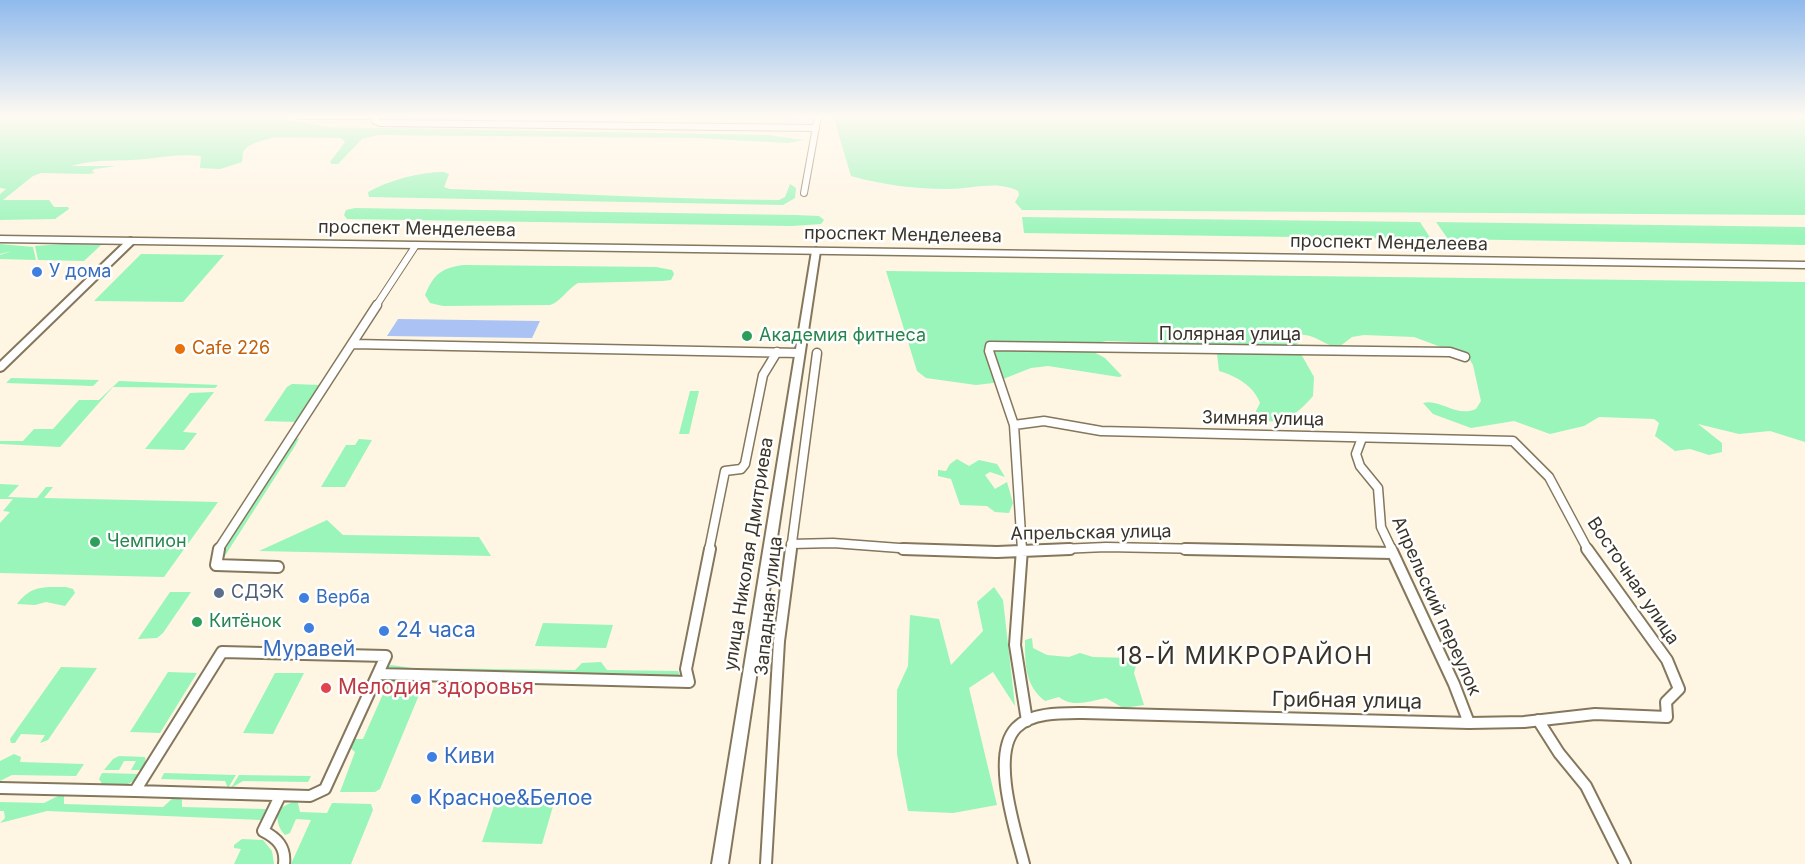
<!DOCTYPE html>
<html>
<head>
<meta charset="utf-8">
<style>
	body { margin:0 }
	canvas { display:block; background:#fef5e3 }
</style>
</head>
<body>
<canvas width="1805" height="864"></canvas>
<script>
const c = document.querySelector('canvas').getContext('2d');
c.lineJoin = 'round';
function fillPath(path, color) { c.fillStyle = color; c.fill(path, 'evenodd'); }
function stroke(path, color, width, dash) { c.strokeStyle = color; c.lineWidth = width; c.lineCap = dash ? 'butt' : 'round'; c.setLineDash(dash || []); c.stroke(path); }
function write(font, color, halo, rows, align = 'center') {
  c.font = font + ' Inter,sans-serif'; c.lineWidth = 5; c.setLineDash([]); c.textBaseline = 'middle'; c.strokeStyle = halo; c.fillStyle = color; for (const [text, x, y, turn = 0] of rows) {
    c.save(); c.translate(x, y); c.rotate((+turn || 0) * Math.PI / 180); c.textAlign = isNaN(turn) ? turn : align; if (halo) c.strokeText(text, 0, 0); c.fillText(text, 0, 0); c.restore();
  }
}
const green = new Path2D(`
	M0 116H292L288 120 327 127 768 135 804 140 788 143 698 138 378 135 362 139 338 164H332L330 162 345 142 341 138 274 137C264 141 249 142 243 152L242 162 220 169 200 168 201 156C181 154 164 157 145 159 117 162 100 158 71 166H116L95 169 92 171 95 173 88 174 41 173 33 176 3 200H49L54 207H68L69 209 55 219 0 220V194L6 189 0 188Z
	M568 116H796L797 118 790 121Z
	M833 116H1805V215L1022 210 1015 202 1019 195 1018 191C997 180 972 189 949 189 915 189 883 185 851 176Z
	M444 172 449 174 444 187 450 189C560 193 669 199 779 200L785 197 790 184 796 188 795 198 783 205 369 197 368 192C390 180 419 172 444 172Z
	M355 208 796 215 819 216 824 220 821 224 792 226 347 219 344 215 346 210Z
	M1022 217 1420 222 1431 239 1024 233Z
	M1436 222 1805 227V245L1448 239Z
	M0 244 33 247 36 260 0 259V255L12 251 0 254Z
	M64 244 101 245 84 261 38 260 35 246Z
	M141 254 224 255 183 302 94 301Z
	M464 265 656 267 672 270 674 274 671 280 662 281 578 283C567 289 562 301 550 305L443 306 430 303 425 295C434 274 441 268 464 265Z
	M886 271 1805 282V442L1770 431 1739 434 1698 424 1722 443V452L1709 455 1690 449 1675 451 1655 436 1659 423 1654 419 1599 417 1584 426 1550 434 1514 421 1471 428 1433 414 1423 403C1440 398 1456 418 1476 409L1481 401 1473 365 1468 357 1414 337 1364 335 1352 337 1339 347C1324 346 1314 333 1299 335L1300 341 1296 345 1314 377 1313 396C1298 414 1280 428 1257 418L1256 411 1260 403C1254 386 1236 376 1219 371L1216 345 1107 341 1086 345V348L1105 358 1122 376 1119 377 1048 366 1031 368 993 383 976 385 926 378 917 371Z
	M11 378 99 380 93 386 6 383Z
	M119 381 218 385 215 388 113 387 60 447 0 444V441H23L34 429H53L79 400H99Z
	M292 384 320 385 321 387 298 422 264 421 287 387Z
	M690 391H699L689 434H679Z
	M214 392 183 432 197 433 184 450 145 449 190 393Z
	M299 438 295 446 221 562 219 558 294 440Z
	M359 439 372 440 345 487H321L346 445H355Z
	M957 459 969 466 979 460 997 464 1005 477 990 472 985 475 995 489 1007 482 1013 503 1009 513 995 512 987 506 960 505 951 479 938 476V470L946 471 950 464Z
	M0 484 19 485 8 497 37 498 46 487H53L44 498 218 502 164 577 0 573V523L10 512 3 511 13 499H0Z
	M327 520 343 535 479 537 491 556 259 551Z
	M66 587 73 589 75 593 65 606 46 602 35 605 17 604C31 585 44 587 66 587Z
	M994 587 1003 600 1015 706 993 672 969 688 997 805 953 813 908 811 897 754V690L908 666 910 615 939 619 951 665 983 631 977 602Z
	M170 592H191L163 633 157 638 138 639Z
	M543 623 613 625 606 648 535 646Z
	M1032 638 1033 648 1047 655 1069 657 1080 653 1093 657 1131 658V649L1137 662 1134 673 1144 705 1123 708 1106 698C1091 701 1072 708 1059 697L1045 701C1025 686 1025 664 1025 640Z
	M601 662 607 670 678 671 680 676 383 670 391 665 412 668 575 670 582 663Z
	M61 667 97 668 48 740 40 743 45 735 21 734 15 743H11L10 739Z
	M168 672 197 673 160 733 130 732Z
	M275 673H304L273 734 243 733Z
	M383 680 424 683 380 789 375 792H340L355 752 349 747 353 739H363L387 685 377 684Z
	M14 754 21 757 20 762 84 764 76 776 12 775 0 781V761Z
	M119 756 145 757 146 764 143 770H131L136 761H124L119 770H104L113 759Z
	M102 773 140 774C130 788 118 786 103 785L99 779Z
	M164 773 236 775 228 788 225 781 161 779Z
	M239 775 311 776 308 782 243 781 231 788Z
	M498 794 556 796 542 844 482 842Z
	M60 795 64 796V804L163 807 173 798H179L182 800V807L266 809 261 820 47 811 0 823 5 818 4 811H0V802L44 803Z
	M294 801 298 803 300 812 327 813 332 803 371 804 373 810 351 864H291L311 820 296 819 290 833 285 835C278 828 277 820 277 810Z
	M242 839 263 840 272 851 274 864H234L241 849 234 848V845Z`);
const water = new Path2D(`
	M398 319 540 321 532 338 387 336Z`);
const streetFar2 = new Path2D(`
	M300 116H367
	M378 116 375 121 380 123 816 128
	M804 193 818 116
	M376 306 416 245`);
const streetFar1 = new Path2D(`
	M353 344 799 353
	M1014 425 1044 421 1101 431 1513 441 1549 477 1588 550
	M1362 438 1356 454 1360 466 1378 488 1381 527 1392 550
	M791 544 833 543 926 550
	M218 550 377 305
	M709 550 725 471 741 469 745 464 763 375 777 352
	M791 550 817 353
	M1022 550 1014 425 989 351 990 346 1450 352 1465 357
	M1037 550 1106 547 1256 550`);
const street = new Path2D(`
	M219 549 216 565 278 567
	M903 549 997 552 1070 549
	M1022 549 1015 645 1027 721
	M1185 549 1392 553
	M1391 549 1454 684 1469 723
	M222 652 386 656 325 789 310 796 135 791Z
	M378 674 689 682 686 669 710 549
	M1538 720 1559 753 1586 786 1625 864
	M0 788 135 791
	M280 796 263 831C277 838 286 847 284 864
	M766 864 779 641 791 549
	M1024 864C1016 832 990 755 1016 728 1031 712 1063 713 1083 713L1469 723 1524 722 1595 714 1667 717 1666 702 1679 689 1667 660 1587 549`);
const secondary = new Path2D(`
	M131 238 135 241 134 243 3 370 0 371V362L128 239Z
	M816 248 820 251 728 864H712L812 251Z`);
const primary = new Path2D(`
	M0 236 1805 262V268L0 242Z`);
const markers = [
	[37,272,6,"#3f7fe0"],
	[747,336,6,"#2e9e5b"],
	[180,349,6,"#e8710a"],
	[95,542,6,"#2e9e5b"],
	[219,593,6,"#5c6f8a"],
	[304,598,6,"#3f7fe0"],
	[197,622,6,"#2e9e5b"],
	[309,628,6,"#3f7fe0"],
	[384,631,6,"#3f7fe0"],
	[326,688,6,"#e0444e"],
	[432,757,6,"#3f7fe0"],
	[416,799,6,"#3f7fe0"]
];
const streetNames = [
	["проспект Менделеева",417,229,1],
	["проспект Менделеева",903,235,1],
	["проспект Менделеева",1389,243,1],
	["Полярная улица",1230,335],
	["Зимняя улица",1263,419,1],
	["Апрельская улица",1091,533,-1],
	["улица Николая Дмитриева",749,554,-81],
	["Восточная улица",1633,581,56],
	["Западная улица",769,606,-84],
	["Апрельский переулок",1436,606,66]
];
const shopNames = [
	["У дома",49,272],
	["Верба",316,598]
];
const leisureNames = [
	["Академия фитнеса",759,336],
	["Чемпион",107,542],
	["Китёнок",209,622]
];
const foodNames = [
	["Cafe 226",192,349]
];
const serviceNames = [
	["СДЭК",231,593]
];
const nearShopnames = [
	["24 часа",396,631],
	["Муравей",309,650,"center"],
	["Киви",444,757],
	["Красное&Белое",428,799]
];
const nearHealthnames = [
	["Мелодия здоровья",338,688]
];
const nearStreetnames = [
	["Грибная улица",1347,701,1]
];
const nearNeighbourhoodnames = [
	["18-Й МИКРОРАЙОН",1245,657]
];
fillPath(green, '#99f5b9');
fillPath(water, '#aac3f4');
stroke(streetFar2, '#84775c', 8);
stroke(streetFar1, '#84775c', 11);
stroke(street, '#84775c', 14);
stroke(secondary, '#84775c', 4);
stroke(primary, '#84775c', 3);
stroke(streetFar2, '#fff', 6);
stroke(streetFar1, '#fff', 8);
stroke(street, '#fff', 10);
fillPath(secondary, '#fff');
fillPath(primary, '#fff');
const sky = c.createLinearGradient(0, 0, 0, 237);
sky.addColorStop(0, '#8fbaed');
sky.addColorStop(0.49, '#fffaf2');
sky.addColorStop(1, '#fffaf200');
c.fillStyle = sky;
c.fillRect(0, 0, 1805, 237);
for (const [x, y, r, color] of markers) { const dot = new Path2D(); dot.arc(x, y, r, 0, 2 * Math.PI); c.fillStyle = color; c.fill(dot); stroke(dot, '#fff', 2); }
write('18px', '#3a3429', '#fff', streetNames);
write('18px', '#366cbe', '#fff', shopNames, 'left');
write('18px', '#27864d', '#fff', leisureNames, 'left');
write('18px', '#c56008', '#fff', foodNames, 'left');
write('18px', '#4e5e75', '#fff', serviceNames, 'left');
write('21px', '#366cbe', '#fff', nearShopnames, 'left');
write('21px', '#be3a42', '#fff', nearHealthnames, 'left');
write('21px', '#3a3429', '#fff', nearStreetnames);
c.letterSpacing = '1.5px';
write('24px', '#3a3429', '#fff', nearNeighbourhoodnames);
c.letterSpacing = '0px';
</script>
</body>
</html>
